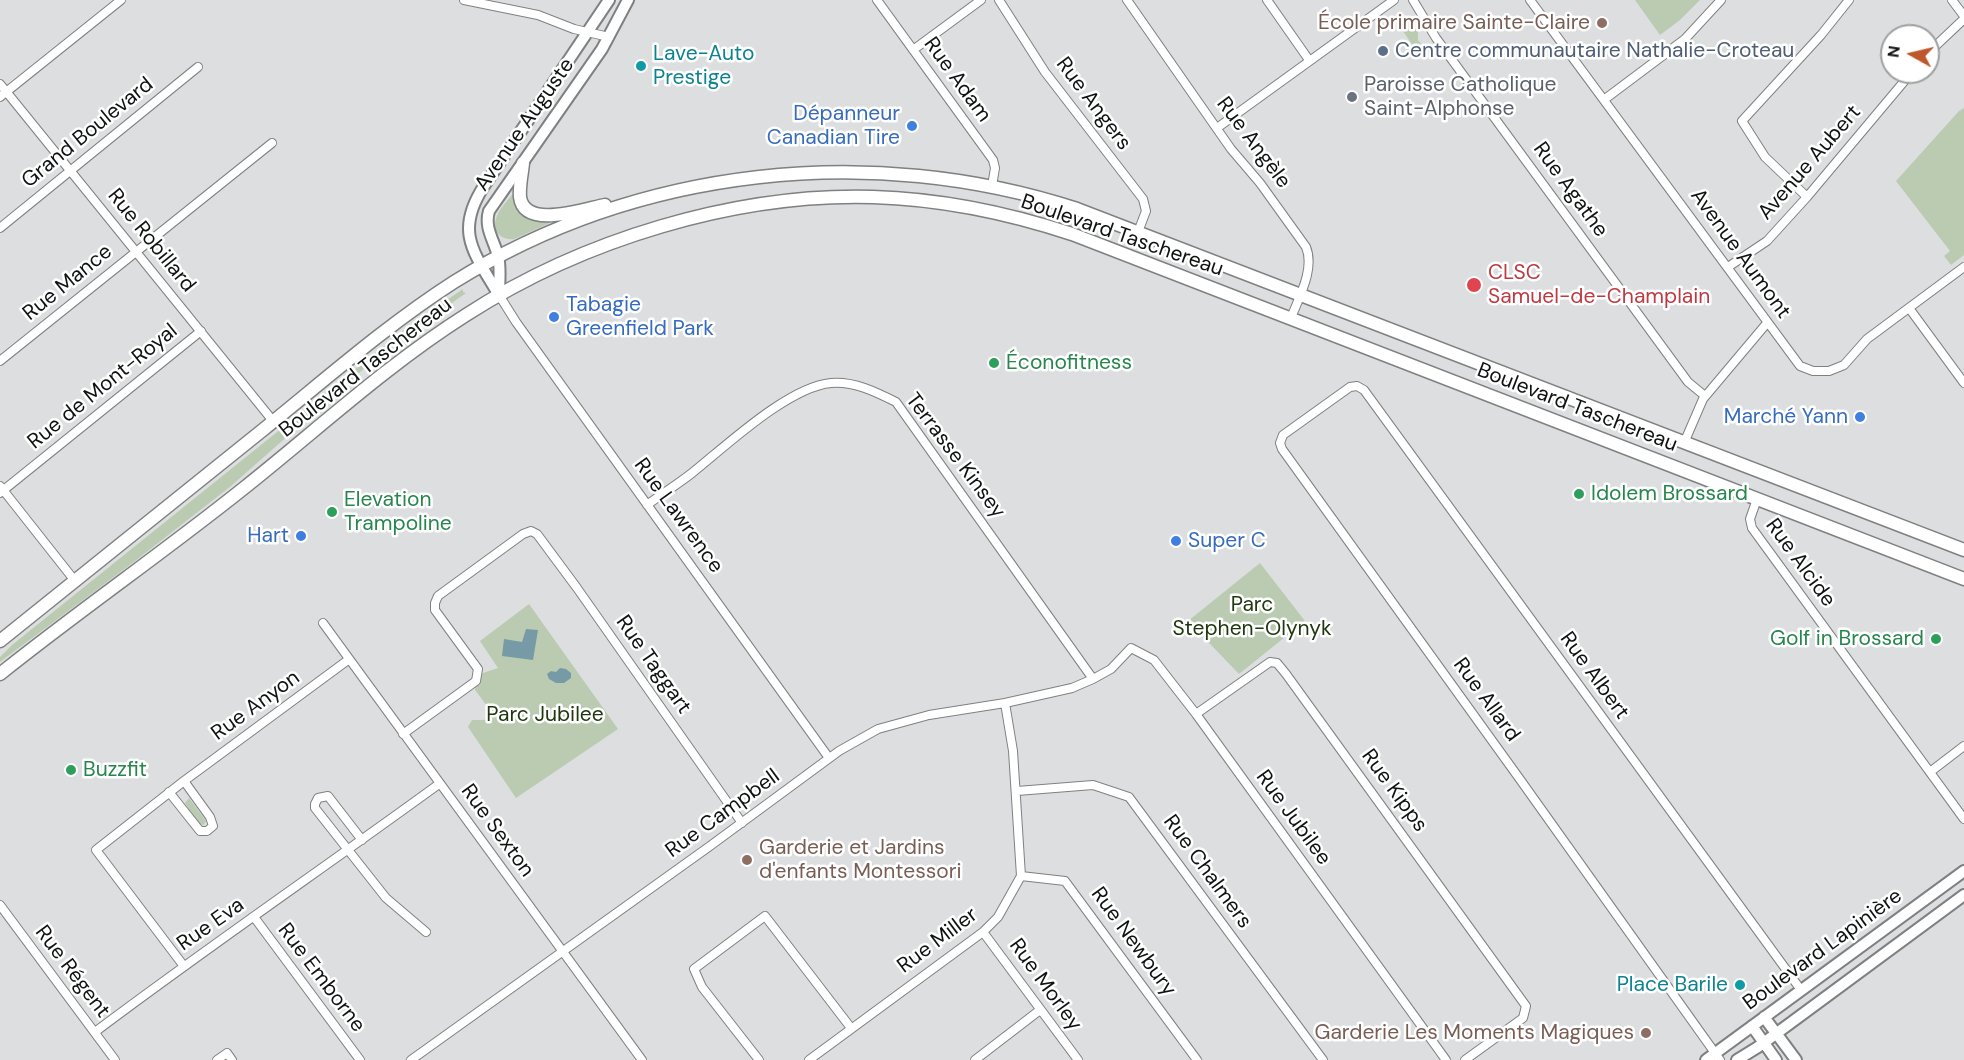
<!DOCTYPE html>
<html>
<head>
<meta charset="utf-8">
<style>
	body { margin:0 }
	#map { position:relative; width:1964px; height:1060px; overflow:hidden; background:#dddee0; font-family:"DM Sans",sans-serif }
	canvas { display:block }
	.north { position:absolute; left:1880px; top:24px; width:60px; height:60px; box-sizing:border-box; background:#fff; border:2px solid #9fa0a0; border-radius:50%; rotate:278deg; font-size:16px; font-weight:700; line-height:24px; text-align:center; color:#101111 }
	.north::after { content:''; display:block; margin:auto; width:21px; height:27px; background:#be572c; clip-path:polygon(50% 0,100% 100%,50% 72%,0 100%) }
</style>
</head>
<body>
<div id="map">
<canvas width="1964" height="1060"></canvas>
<div class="north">N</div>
</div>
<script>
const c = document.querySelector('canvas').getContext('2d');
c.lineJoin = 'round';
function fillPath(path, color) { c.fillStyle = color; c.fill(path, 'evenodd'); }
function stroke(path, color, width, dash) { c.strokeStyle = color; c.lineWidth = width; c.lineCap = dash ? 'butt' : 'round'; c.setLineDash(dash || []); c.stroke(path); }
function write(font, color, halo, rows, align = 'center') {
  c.font = font + ' "DM Sans",sans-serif'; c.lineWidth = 5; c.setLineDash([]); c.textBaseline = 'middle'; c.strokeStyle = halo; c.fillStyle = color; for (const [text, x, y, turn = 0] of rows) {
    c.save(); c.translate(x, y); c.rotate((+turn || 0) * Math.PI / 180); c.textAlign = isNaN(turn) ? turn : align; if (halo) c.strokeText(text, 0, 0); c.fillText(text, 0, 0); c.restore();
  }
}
const green = new Path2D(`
	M1635 0H1700L1680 20 1660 35Z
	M1406 20 1411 22 1418 33V40L1421 44 1415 49 1399 25Z
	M1964 108V255L1951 265 1944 256 1950 251 1896 181 1959 111Z
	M512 195H515C516 217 532 222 551 220L552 222 514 239C500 241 491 229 497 216 500 208 507 201 512 195Z
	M463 289V292L466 293 384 351 231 486 135 561 0 662V657L12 645 409 326Z
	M1260 563 1305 621 1239 674 1188 621Z
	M529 604 618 729 516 798 468 727 472 720H484L493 714 475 690 477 675 498 668 480 641Z
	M189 798 206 821 204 825 198 824 185 803Z`);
const water = new Path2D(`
	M526 629 538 630 533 660 502 656 504 639 522 642Z
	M560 668 566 669 571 673V678L564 683H556L549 679 547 674 551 671 556 672Z`);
const street = new Path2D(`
	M464 0 538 15 574 29 609 37
	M877 0 993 160 995 168 992 186
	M999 0 1045 72 1143 199 1146 211 1138 232
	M1127 0 1231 149 1260 183 1306 247C1315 269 1299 297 1291 318
	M1267 0 1309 60
	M1413 0 1436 38 1688 382 1705 396
	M1530 0 1800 366 1813 371H1829L1844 365 1867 339 1964 267
	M1952 0 1964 16
	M913 50 981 0
	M1928 53 1964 19
	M0 84 273 421
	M0 97 121 0
	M1605 99 1685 39 1721 0
	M1217 128 1394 0
	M1807 197 1765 157 1742 121 1821 35 1849 0
	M0 228 198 67
	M1728 267 1767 241 1807 197 1912 72
	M499 295 516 322 829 758
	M1909 308 1964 383
	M0 361 272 143
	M1684 443 1703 399 1767 323
	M0 486 75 581
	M0 493 201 331
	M1757 499 1750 519 1752 528 1964 819
	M647 505C662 494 678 484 692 473 726 446 788 387 831 383 854 381 876 392 896 402L1093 679
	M323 623 642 1060
	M1196 714 1270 662 1277 663 1286 674 1526 1006 1523 1018 1465 1060
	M403 734 476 681 478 669 435 610V603L438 596 523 534 531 531 537 534 577 588 742 823
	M1930 772 1964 746
	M1017 791 1093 785 1129 797 1323 1060
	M169 792 200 831H207L213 826 210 817 184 781
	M362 840 328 796 318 798 315 804V808L386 898 426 932
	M1021 876 1065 881 1197 1060
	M0 905 115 1060
	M254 917 360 1060
	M983 932 1078 1060
	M183 965 96 850 184 781 348 660
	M95 1032C208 947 325 867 439 784
	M217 1060 227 1053 232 1060
	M411 1060 710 846 839 751 878 729 929 715 1005 703 1072 688 1093 679 1111 669 1131 648 1154 660 1196 714 1446 1060
	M759 1060 702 987 694 969 765 916 851 1028
	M809 1060 983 932 998 917 1021 876 1013 751 1005 703
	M975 1060 1040 1010
	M1720 1060 1519 778 1282 449 1280 443 1283 435 1350 387 1357 386 1364 390 1801 990`);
const secondary = new Path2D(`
	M499 294C499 282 501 268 498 256 494 240 484 228 489 211L602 49 628 0
	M499 295C474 253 454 232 484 186L609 0
	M1764 1017 1796 1060
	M1752 1026 1776 1060
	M1706 1060 1964 871
	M1737 1060 1758 1047 1964 895`);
const primary = new Path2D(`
	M523 163C522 174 519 186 520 197 524 230 584 209 605 205
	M0 641C88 570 176 499 264 429 326 379 387 325 454 282 638 167 871 142 1077 209L1964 550
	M0 674C80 610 164 552 244 488 317 430 387 365 466 315 582 240 735 193 873 197 941 199 1008 213 1072 234L1964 579`);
const markers = [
	[1602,23,6,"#8d6e63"],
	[1383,51,6,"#5c6f8a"],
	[641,66,6,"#0f9aa8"],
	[1352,97,6,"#6b7280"],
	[912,126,6,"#3f7fe0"],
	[1474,285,8,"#e0444e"],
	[554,317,6,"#3f7fe0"],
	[994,363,6,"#2e9e5b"],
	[1860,417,6,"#3f7fe0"],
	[1579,494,6,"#2e9e5b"],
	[332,512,6,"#2e9e5b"],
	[301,536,6,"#3f7fe0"],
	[1176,541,6,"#3f7fe0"],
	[1936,639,6,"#2e9e5b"],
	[71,770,6,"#2e9e5b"],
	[747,860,6,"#8d6e63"],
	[1740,985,6,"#0f9aa8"],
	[1646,1033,6,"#8d6e63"]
];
const educationNames = [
	["École primaire Sainte-Claire",1590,23],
	["Garderie et Jardins",759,848,"left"],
	["d'enfants Montessori",759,872,"left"],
	["Garderie Les Moments Magiques",1634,1033]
];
const serviceNames = [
	["Centre communautaire Nathalie-Croteau",1395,51]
];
const cultureNames = [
	["Lave-Auto",653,54],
	["Prestige",653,78],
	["Place Barile",1728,985,"right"]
];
const streetNames = [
	["Rue Adam",957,80,54],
	["Rue Angers",1093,104,53],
	["Avenue Auguste",525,125,-55],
	["Grand Boulevard",88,133,-39],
	["Rue Angèle",1253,143,53],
	["Avenue Aubert",1810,163,-49],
	["Rue Agathe",1570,190,54],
	["Boulevard Taschereau",1122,236,19],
	["Rue Robillard",151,241,51],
	["Avenue Aumont",1740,254,54],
	["Rue Mance",68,283,-39],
	["Boulevard Taschereau",366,368,-38],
	["Rue de Mont-Royal",103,387,-39],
	["Boulevard Taschereau",1577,408,21],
	["Terrasse Kinsey",955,456,53],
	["Rue Lawrence",678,516,54],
	["Rue Alcide",1800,563,54],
	["Rue Taggart",653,665,55],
	["Rue Albert",1594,676,54],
	["Rue Allard",1486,700,54],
	["Rue Anyon",256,706,-36],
	["Rue Kipps",1394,791,54],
	["Rue Campbell",723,814,-36],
	["Rue Jubilee",1293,818,54],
	["Rue Sexton",497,831,54],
	["Rue Chalmers",1207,872,54],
	["Rue Eva",211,925,-35],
	["Rue Miller",938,941,-37],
	["Rue Newbury",1133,942,54],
	["Boulevard Lapinière",1823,950,-36],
	["Rue Régent",72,972,53],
	["Rue Emborne",321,978,53],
	["Rue Morley",1045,985,54]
];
const worshipNames = [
	["Paroisse Catholique",1364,85],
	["Saint-Alphonse",1364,109]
];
const shopNames = [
	["Dépanneur",900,114],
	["Canadian Tire",900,138],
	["Tabagie",566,305,"left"],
	["Greenfield Park",566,329,"left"],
	["Marché Yann",1848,417],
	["Hart",289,536],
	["Super C",1188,541,"left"]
];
const healthNames = [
	["CLSC",1488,273],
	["Samuel-de-Champlain",1488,297]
];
const leisureNames = [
	["Éconofitness",1006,363],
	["Idolem Brossard",1591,494],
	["Elevation",344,500],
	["Trampoline",344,524],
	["Golf in Brossard",1924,639,"right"],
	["Buzzfit",83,770]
];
const parkNames = [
	["Parc",1252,605],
	["Stephen-Olynyk",1252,629],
	["Parc Jubilee",545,715]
];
fillPath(green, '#bacbb1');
fillPath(water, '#779ba6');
stroke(street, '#7f8082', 10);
stroke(secondary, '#7f8082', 14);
stroke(primary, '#7f8082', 15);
stroke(street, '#fff', 8);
stroke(secondary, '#fff', 10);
stroke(primary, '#fff', 12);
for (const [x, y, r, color] of markers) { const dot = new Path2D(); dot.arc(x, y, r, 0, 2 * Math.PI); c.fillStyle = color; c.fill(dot); stroke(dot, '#fff', 2); }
write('21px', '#785e54', '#fff', educationNames, 'right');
write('21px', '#4e5e75', '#fff', serviceNames, 'left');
write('21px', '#0d838f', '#fff', cultureNames, 'left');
write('21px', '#101111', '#fff', streetNames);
write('21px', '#5b616d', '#fff', worshipNames, 'left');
write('21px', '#366cbe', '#fff', shopNames, 'right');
write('21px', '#be3a42', '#fff', healthNames, 'left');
write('21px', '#27864d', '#fff', leisureNames, 'left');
write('21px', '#20380f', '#fff', parkNames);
</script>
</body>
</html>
